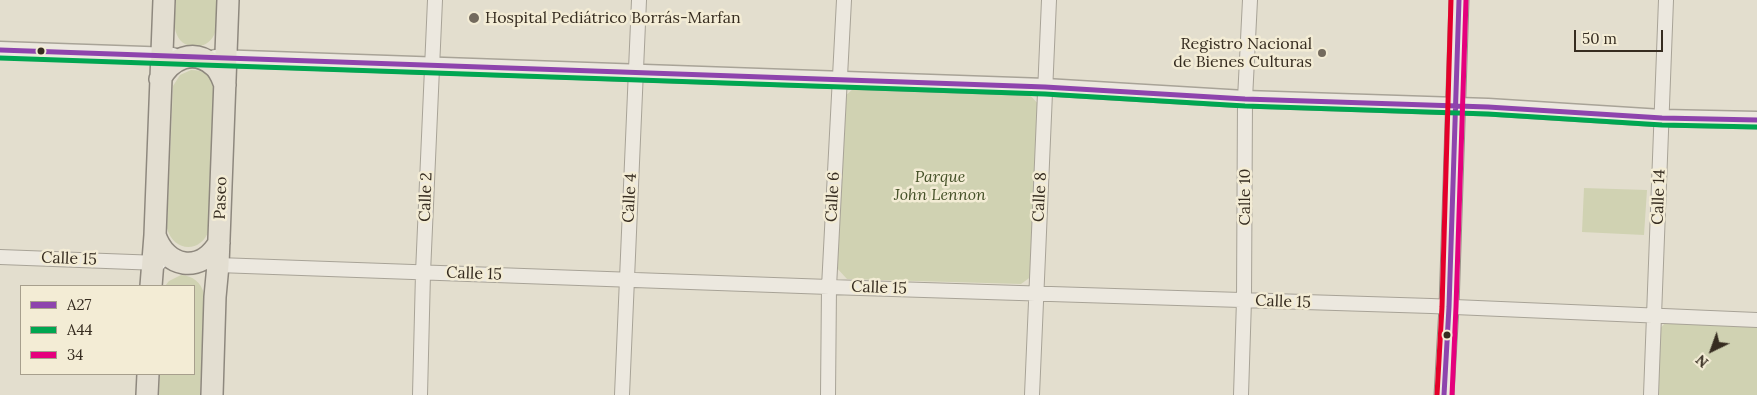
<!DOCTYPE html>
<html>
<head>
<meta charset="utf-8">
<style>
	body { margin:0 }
	#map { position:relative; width:1757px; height:395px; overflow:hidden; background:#e3dece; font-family:Lora,serif }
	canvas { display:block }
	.legend { position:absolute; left:20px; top:285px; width:175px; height:90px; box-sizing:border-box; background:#f3ecd5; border:1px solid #a79f8d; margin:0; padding:6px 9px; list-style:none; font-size:15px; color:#362c20 }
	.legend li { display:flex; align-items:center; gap:10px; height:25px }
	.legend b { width:25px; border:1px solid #a79f8d }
	.north { position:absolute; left:1687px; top:325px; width:50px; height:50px; -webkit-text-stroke:4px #f3ecd5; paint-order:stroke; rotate:222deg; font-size:14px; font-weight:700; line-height:20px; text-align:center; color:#362c20 }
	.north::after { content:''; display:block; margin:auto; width:18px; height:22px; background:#362c20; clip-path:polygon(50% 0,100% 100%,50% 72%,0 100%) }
	.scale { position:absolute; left:1574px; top:30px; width:89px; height:22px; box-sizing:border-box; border:2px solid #362c20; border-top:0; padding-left:6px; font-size:15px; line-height:18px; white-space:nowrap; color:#362c20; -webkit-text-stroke:4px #f3ecd5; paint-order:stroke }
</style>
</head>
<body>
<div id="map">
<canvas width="1757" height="395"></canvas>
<ul class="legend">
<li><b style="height:6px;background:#8e44ad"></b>A27</li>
<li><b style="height:6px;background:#00a651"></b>A44</li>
<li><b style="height:6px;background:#e5007d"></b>34</li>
</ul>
<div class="north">N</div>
<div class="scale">50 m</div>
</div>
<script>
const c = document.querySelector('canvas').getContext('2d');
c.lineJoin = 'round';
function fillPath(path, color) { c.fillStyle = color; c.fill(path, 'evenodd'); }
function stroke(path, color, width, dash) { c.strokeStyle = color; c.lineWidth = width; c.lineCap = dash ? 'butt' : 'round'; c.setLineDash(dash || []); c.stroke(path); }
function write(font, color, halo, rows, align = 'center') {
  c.font = font + ' Lora,serif'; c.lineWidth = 5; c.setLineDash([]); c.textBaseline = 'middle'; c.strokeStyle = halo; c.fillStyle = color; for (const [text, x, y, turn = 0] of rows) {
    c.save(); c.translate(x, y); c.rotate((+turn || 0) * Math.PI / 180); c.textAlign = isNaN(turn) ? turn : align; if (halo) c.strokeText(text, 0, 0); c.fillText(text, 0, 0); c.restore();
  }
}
const green = new Path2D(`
	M176 0H217C217 11 219 25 214 35 207 50 184 51 177 35 172 25 176 11 176 0Z
	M191 70C204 70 211 75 214 88L209 230C201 254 173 252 167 228L173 86 180 75Z
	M854 88 1029 94 1041 107 1032 276 1021 284 847 279 835 266 843 98Z
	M1584 188 1647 190 1644 235 1582 232Z
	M181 275C193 276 201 282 204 294L200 395H159L160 374H194V286H165L169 281Z
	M1665 323 1757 325V395H1655L1657 332Z`);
const minor = new Path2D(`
	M0 257 159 263
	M218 265 829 287 1431 306 1757 320
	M420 395 423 273 435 0
	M622 395 639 0
	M828 395 829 287 844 0
	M1032 395 1049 0
	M1241 395 1244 300 1245 99 1250 0
	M1651 395 1666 0`);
const tertiary = new Path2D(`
	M0 50 173 56
	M215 58 1045 87 1245 99 1488 107 1662 118 1757 120`);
const secondary = new Path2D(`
	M1444 395 1449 307 1459 0`);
const primary = new Path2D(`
	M160 79C171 59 193 48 213 65 220 70 222 78 225 85
	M155 235C166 268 200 274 219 243
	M151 286 155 235 164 0
	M147 395 148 374
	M212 395 215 297 218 265 228 0`);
const bus1 = new Path2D(`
	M0 50 1045 87 1245 99 1488 107 1662 118 1757 120
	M1444 395 1449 307 1459 0`);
const bus2 = new Path2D(`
	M0 58 1045 94 1245 106 1488 114 1662 125 1757 127`);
const bus3 = new Path2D(`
	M1452 395 1456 307 1466 0`);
const bus4 = new Path2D(`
	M1437 395 1442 307 1451 0`);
const markers = [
	[474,18,6,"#736a5d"],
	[41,51,4.5,"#362c20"],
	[1322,53,5,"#736a5d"],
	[1447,335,4.5,"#362c20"]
];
const poiNames = [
	["Hospital Pediátrico Borrás-Marfan",485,18],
	["Registro Nacional",1312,44,"right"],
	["de Bienes Culturas",1312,62,"right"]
];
const parkNames = [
	["Parque",940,177],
	["John Lennon",940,195]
];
const streetNames = [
	["Calle 2",426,197,-88],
	["Calle 6",833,197,-87],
	["Calle 8",1040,197,-87],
	["Calle 10",1245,197,-90],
	["Calle 14",1659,197,-88],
	["Paseo",221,198,-88],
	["Calle 4",630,198,-87],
	["Calle 15",69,259,2],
	["Calle 15",474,274,2],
	["Calle 15",879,288,2],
	["Calle 15",1283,302,2]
];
fillPath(green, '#d0d2b2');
stroke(minor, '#a8a397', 16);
stroke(tertiary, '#a8a397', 19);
stroke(secondary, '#989287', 21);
stroke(primary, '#8e887e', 24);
stroke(minor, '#ece8df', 14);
stroke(tertiary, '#ece8df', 16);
stroke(secondary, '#ece8df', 19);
stroke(primary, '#e3ded1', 21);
stroke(bus1, '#8e44ad', 5);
stroke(bus2, '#00a651', 5);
stroke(bus3, '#e5007d', 5);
stroke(bus4, '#e4002b', 5);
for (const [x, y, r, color] of markers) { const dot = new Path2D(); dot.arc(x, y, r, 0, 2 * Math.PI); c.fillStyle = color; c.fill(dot); stroke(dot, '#f3ecd5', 2); }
write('16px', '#362c20', '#f3ecd5', poiNames, 'left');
write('italic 16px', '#455128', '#f3ecd5', parkNames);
write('16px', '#362c20', '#f3ecd5', streetNames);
</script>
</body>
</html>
